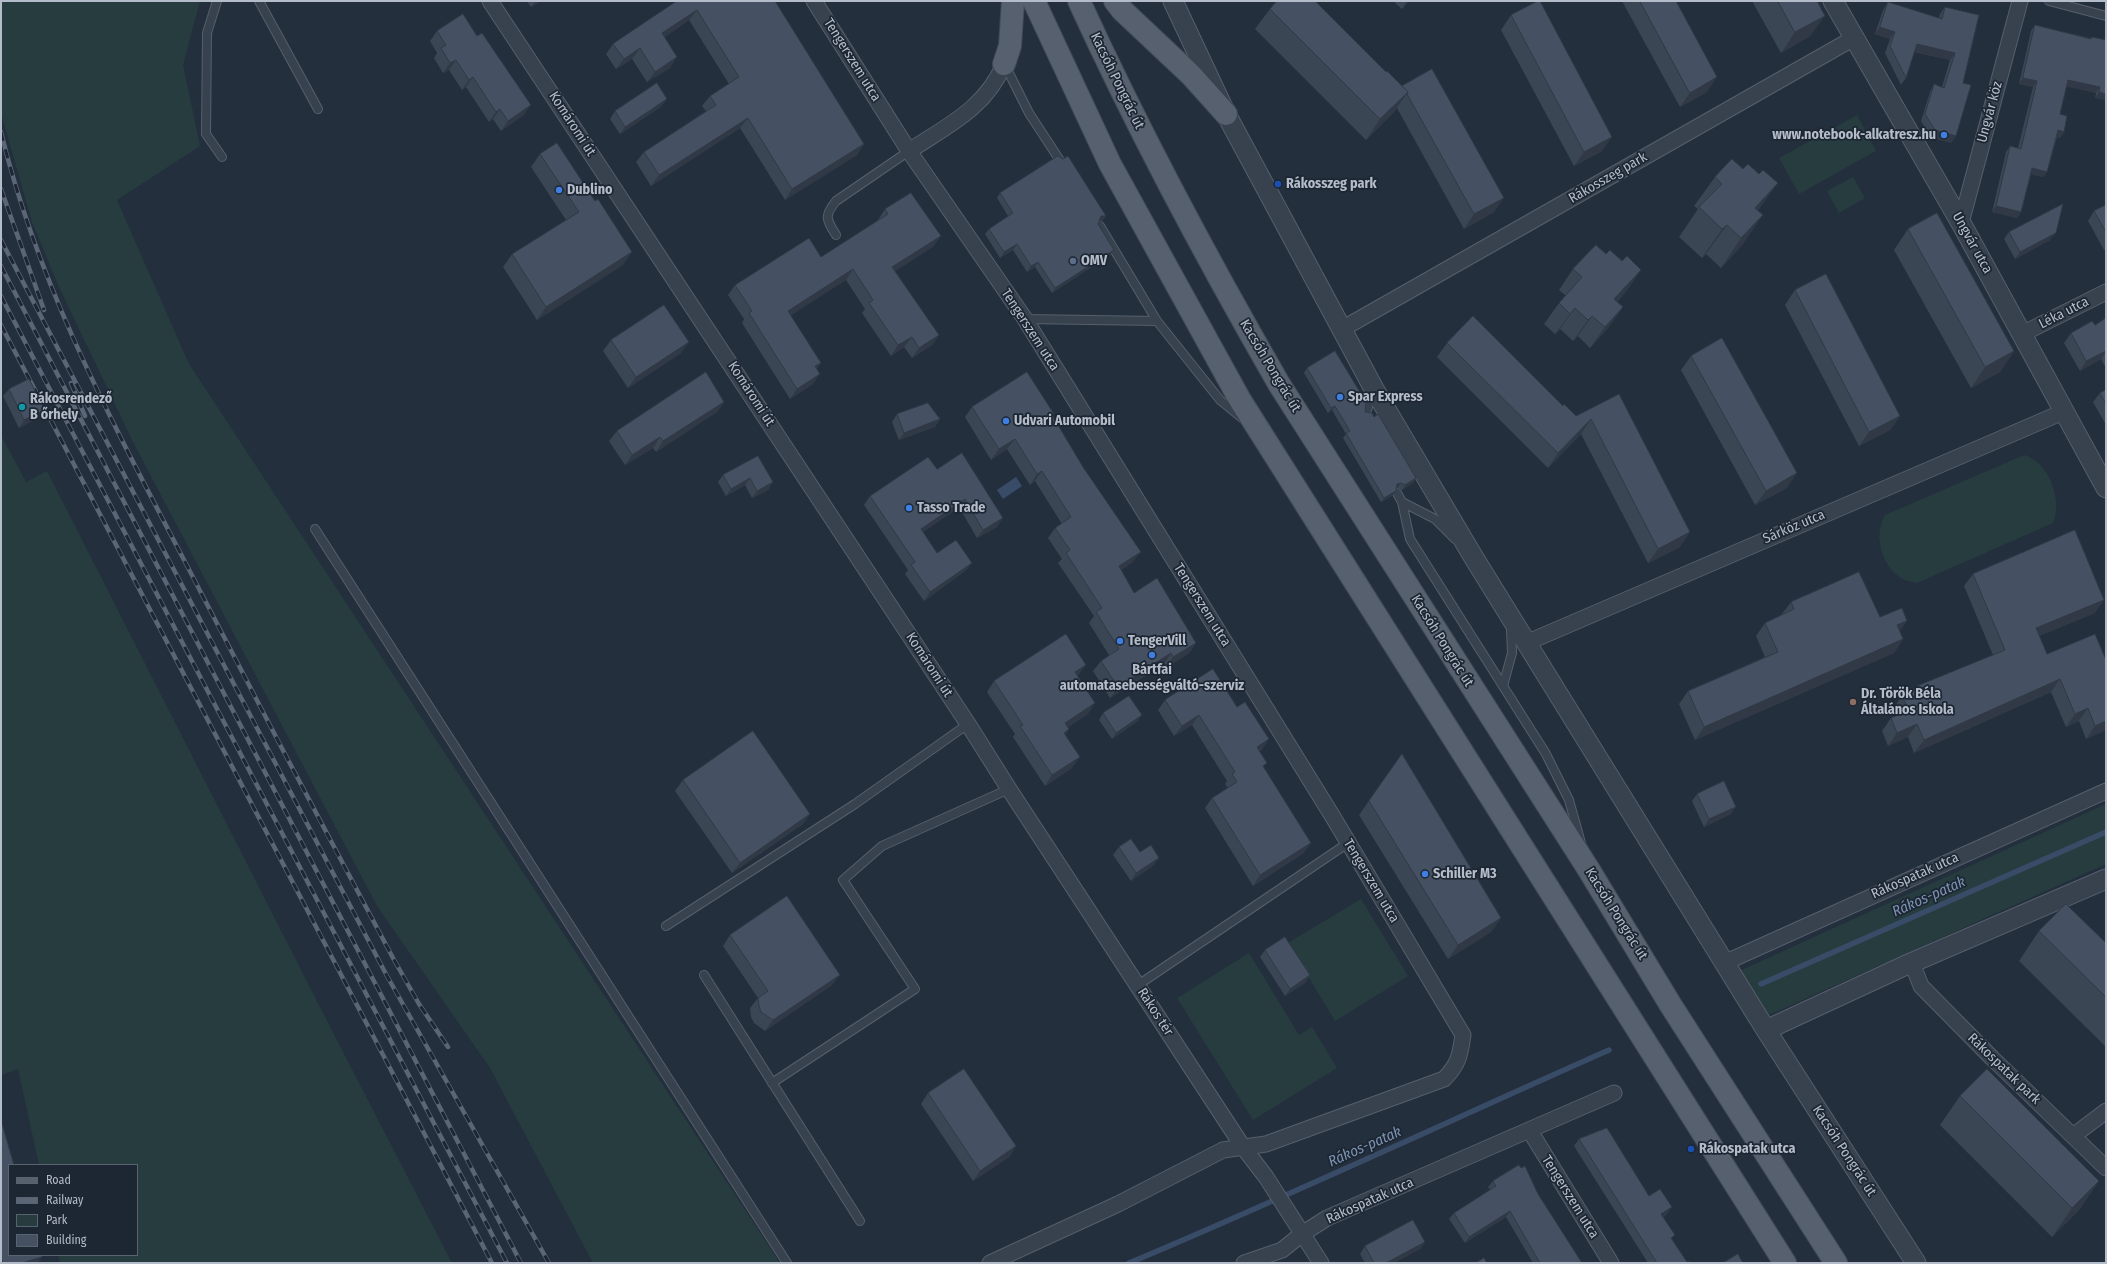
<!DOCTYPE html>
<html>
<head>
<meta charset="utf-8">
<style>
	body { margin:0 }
	#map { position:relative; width:2107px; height:1264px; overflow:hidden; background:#242f3e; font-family:"Fira Sans Condensed",sans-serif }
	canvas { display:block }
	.frame { position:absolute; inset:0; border:2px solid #b4bcc9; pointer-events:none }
	.legend { position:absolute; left:8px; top:1164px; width:130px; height:92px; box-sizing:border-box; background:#1d2633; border:1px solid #59626f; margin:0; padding:5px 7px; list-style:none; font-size:12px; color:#b4bcc9 }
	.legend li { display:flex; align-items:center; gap:8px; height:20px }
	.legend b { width:20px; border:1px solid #59626f }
</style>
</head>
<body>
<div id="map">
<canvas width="2107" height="1264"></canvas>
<div class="frame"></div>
<ul class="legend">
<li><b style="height:5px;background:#56606e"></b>Road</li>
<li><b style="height:5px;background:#5a6575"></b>Railway</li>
<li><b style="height:11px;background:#263c3f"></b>Park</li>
<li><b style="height:11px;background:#455162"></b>Building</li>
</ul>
</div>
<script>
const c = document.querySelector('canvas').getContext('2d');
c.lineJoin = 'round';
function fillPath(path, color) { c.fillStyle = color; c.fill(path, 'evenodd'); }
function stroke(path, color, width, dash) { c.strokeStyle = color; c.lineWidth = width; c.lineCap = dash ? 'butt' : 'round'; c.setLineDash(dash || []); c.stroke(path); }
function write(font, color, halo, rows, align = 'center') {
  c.font = font + ' "Fira Sans Condensed",sans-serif'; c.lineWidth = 3.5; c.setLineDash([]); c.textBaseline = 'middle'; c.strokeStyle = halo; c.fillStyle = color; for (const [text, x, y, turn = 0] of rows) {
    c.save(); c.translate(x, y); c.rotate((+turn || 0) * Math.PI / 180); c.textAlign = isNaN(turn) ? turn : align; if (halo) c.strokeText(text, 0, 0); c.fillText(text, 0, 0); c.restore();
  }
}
const green = new Path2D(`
	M1 1H200L183 65 200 146 117 200 189 364 780 1263H593L490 1068 377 906 133 442 58 285 32 222 1 113Z
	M1857 115 1876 151 1799 194 1779 158Z
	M1853 177 1865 198 1839 213 1827 191Z
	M1 435 26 482 47 471 324 1015 452 1263H60L58 1255H137V1165H39L18 1069 1 1075Z
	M2024 455C2049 461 2063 501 2053 523L1917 583C1911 582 1902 580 1897 575 1880 561 1874 533 1885 515Z
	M2106 804V864L1749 1024 1722 979Z
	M1361 899 1408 976 1335 1021 1288 943Z
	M1249 953 1299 1035 1312 1027 1337 1068 1253 1120 1177 998Z`);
const water = new Path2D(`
	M1016 477 1022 486 1003 499 997 490Z`);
const stream = new Path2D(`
	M1761 984 2106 832
	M1129 1263C1291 1195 1449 1121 1609 1050`);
const service = new Path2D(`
	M217 1 207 33 206 134 222 157
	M259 1 318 109
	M2049 1 2106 16
	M1005 65 1029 113 1059 159
	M1100 226 1157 321 1220 400 1242 418
	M836 235C826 219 824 216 836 201L909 151
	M1025 319 1157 321
	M1366 413 1373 391
	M1397 493 1402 502 1410 539 1503 686
	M1402 502 1435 519 1455 539
	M315 529 787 1263
	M1511 629 1512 653 1503 686 1546 754 1569 800 1581 843
	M666 926 855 804 968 724
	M704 975 860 1221
	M1138 985 1348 843
	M772 1083 915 989 843 880 882 846 1009 789`);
const minor = new Path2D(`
	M490 1 968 724 1009 789 1243 1147 1266 1177 1321 1263
	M814 1 909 151 1025 319 1333 817 1463 1035C1460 1055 1459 1064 1444 1079L1266 1144 1223 1150 1118 1204 990 1263
	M909 151C947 126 986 108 1004 64
	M1961 223 2020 1
	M1342 329 1854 38
	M2022 334 2106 292
	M1526 643 2063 412
	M1724 963 2106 791
	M1912 963 1921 986 1992 1058 2106 1168
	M1530 1131 1611 1263
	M2073 1136 2106 1111
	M1244 1263 1282 1250 1302 1234 1327 1218 1614 1093`);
const tertiary = new Path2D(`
	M1173 1 1226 114 1374 389 1474 558 1766 1030 1916 1263
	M1833 1 1961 223 2106 488
	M1766 1030 1904 966 2106 879`);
const primary = new Path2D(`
	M1034 1 1110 164 1240 400 1785 1263
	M1079 1C1139 132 1207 259 1279 384L1589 870 1670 1004 1836 1263
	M1115 1 1122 10 1191 75 1226 114
	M1004 64 1010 46 1013 1`);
const rail = new Path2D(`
	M1 132C38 285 111 420 183 558 252 692 322 825 393 958L419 1004 448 1047
	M1 189 44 310
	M1 240 387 976 549 1263
	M1 266 521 1263
	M1 296 507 1263
	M1 325 492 1263
	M71 383 85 416`);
const wall = new Path2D(`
	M527 1H541L531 7Z
	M677 1H775L864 144 857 155 785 200 740 128 651 186 636 162 644 152 706 111 702 106 710 96 729 84 689 20 665 37 670 68 647 82 632 59 616 69 606 54 613 44Z
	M1393 1H1409L1402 9Z
	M1622 1H1676L1707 92 1680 107Z
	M1752 1H1817L1810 36 1781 53Z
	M1888 2 1939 18 1940 14 1945 7 1963 83 1956 136 1951 143 1930 137 1921 121 1930 92 1934 84 1942 87 1950 60 1914 52 1906 78 1901 85 1885 53 1890 39 1875 34 1883 10Z
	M1270 9 1386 72 1402 86 1494 212 1464 229 1397 108 1393 113 1366 140 1255 29Z
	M1511 15 1602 151 1574 166 1501 30Z
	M2035 25 2090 38 2092 37 2106 40V100L2095 98 2096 93 2066 86 2060 114 2064 132 2060 138 2057 137 2047 172 2043 177 2031 174 2021 212 2017 218 1992 212 2006 152 2010 146 2018 148 2033 87 2019 84 2031 31Z
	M437 31 524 115 501 131 493 119 489 122 466 87 462 90 449 70 443 73 434 58 437 53 430 41Z
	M662 106 620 134 610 119 615 111Z
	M540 154 595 201 623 265 537 320 503 267 512 254 566 220 531 167Z
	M1715 177 1758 211 1743 244 1721 268 1706 254 1702 258 1679 237 1698 209 1694 206Z
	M1000 193 1106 216 1102 221H1099L1098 224 1114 250 1110 255 1052 293 1035 267 1027 272 1013 250 1000 258 985 234 989 229 1008 216 997 198Z
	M2106 205V249L2104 250 2088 221 2094 211Z
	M885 209 934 246 895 271 939 335 932 345 912 358 904 347 891 356 862 313 865 309 846 280 790 315 821 363 817 368 813 384 790 399 742 323 744 319 728 295 735 285 821 257 879 220H878Z
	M1908 229 2014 351 2000 372 1971 388 1894 250Z
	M2009 232 2050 240 2015 259 2004 239Z
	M1606 254 1641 270 1627 290 1617 302 1623 307 1608 328 1590 348 1578 336 1573 341 1560 329 1555 334 1544 324 1559 303 1566 296 1559 290 1573 269Z
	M1795 290 1900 416 1890 430 1859 446 1785 305Z
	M2106 318V368L2101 359 2080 371 2064 343 2071 333 2095 325Z
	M611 340 681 353 628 388 603 351Z
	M1447 343 1563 406 1576 416 1619 394 1680 547 1648 563 1581 434 1548 468 1437 357Z
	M1691 356 1787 488 1755 505 1681 370Z
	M1307 368 1365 412 1416 478 1413 483 1402 490 1397 488H1396L1392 496 1381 502 1343 438 1346 434 1332 410 1328 413 1304 373Z
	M9 389 40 417 19 428 3 396Z
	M2106 390V425L2093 402 2100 393Z
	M724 402 717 412 656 452 653 448 625 465 609 441 617 431Z
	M972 407 1052 416 1133 562 1121 570 1134 593 1196 643 1189 653 1166 668 1164 664 1110 698 1093 671 1101 661 1109 655 1089 623 1094 616 1058 563 1062 559 1048 538 1055 528 1062 524 1035 481 1030 485 1007 449 991 460 965 417Z
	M897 414 940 419 935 427 899 440 892 422Z
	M758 456 773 482 768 490 752 498 745 485 726 496 718 482 723 475Z
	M937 469 997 527 977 538 959 507 923 532 937 553 972 563 965 571 924 601 905 574 908 570 864 505 870 496Z
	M1973 574 2095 613 2039 636 2047 654 2106 730 2086 739 2079 721 2066 727 2051 692 1914 753 1908 737 1888 746 1882 731 1891 718 1896 716 1893 709 1902 696 1993 655 1964 586Z
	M1791 602 1880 617 1900 631 1903 639 1894 653 1695 740 1679 704 1688 691 1765 657 1756 636 1765 623 1781 615Z
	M1213 669 1262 750 1259 751 1264 768 1304 853 1253 886 1205 808 1212 798 1228 788 1225 784 1227 781 1192 725 1174 736 1158 710 1165 700Z
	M1077 676 1088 714 1068 727 1069 729 1065 735 1072 768 1045 786 1013 737 1015 734 987 692 994 681 1078 676Z
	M1103 713 1138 721 1112 739 1099 720Z
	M1402 754 1501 918 1491 932 1448 959 1359 815Z
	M683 780 810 814 803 824 732 873 675 791Z
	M1697 794 1731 814 1704 827 1692 801Z
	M1119 847 1140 852 1154 865 1131 881 1113 855Z
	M2039 931 2106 943V1047L2019 961Z
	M730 935 832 985 765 1031 754 1023 751 1017 750 1008 758 998 723 946Z
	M1265 950 1310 975 1305 983 1285 996 1260 957Z
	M928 1093 1016 1146 1009 1157 973 1181 921 1104Z
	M1960 1096 2099 1181 2079 1210 2052 1237 1940 1125Z
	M1579 1139 1649 1196 1667 1214 1663 1217 1672 1239 1687 1262 1690 1263H1648L1574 1146Z
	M1493 1181 1538 1194 1582 1263H1533L1506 1217 1465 1243 1449 1219 1454 1213 1490 1190 1488 1187Z
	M1425 1242 1420 1249 1394 1263H1365L1360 1254 1365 1246Z`);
const shadedWall = new Path2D(`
	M536 1H541L531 7Z
	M1407 1H1409L1402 9Z
	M697 10 689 20 655 44 662 33Z
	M1825 16 1810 36 1781 53 1795 32Z
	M1880 27 1895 32 1890 39 1875 34Z
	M1917 44 1955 53 1950 60 1912 51Z
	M640 48 632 59 616 69 624 59Z
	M677 57 670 68 647 82 655 72Z
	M456 60 449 70 443 73 450 63Z
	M473 77 466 87 462 90 469 80Z
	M1717 77 1707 92 1680 107 1690 93Z
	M2023 78 2037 81 2033 87 2019 84Z
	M2068 80 2100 87 2096 93 2064 86Z
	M1408 92 1393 113 1366 140 1380 119Z
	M2099 92 2106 94V100L2095 98Z
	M667 99 662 106 620 134 625 127Z
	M531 105 524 115 501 131 508 121Z
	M500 109 493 119 489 122 496 112Z
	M748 118 740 128 651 186 659 175Z
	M1935 130 1956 136 1951 143 1930 137Z
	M2058 130 2064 132 2060 138 2054 136Z
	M1612 137 1602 151 1574 166 1584 152Z
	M864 144 857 155 785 200 792 189Z
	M2032 168 2047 172 2043 177 2028 174Z
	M1778 183 1757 212 1755 208Z
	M1504 198 1494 212 1464 229 1474 214Z
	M1996 206 2021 212 2017 218 1992 212Z
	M1763 215 1743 244 1721 268 1741 238Z
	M1101 216H1106L1102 221 1097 222Z
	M1727 225 1706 254 1702 258 1722 229Z
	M2056 233 2050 240 2015 259 2020 252Z
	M941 236 934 246 885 277 892 267Z
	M1017 244 1013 250 1000 258 1004 252Z
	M1114 250 1110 255 1052 293 1055 288Z
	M632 252 623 265 537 320 546 307Z
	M1038 262 1035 267 1027 272 1031 266Z
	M853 269 846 280 781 322 788 311Z
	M1641 270 1627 290 1600 320 1614 299Z
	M1623 307 1608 328 1590 348 1605 327Z
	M1575 308 1560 329 1555 334 1570 314Z
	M1592 316 1578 336 1573 341 1588 320Z
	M939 335 932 345 912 358 919 348Z
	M912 337 904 347 891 356 898 345Z
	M689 342 681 353 628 388 636 377Z
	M2014 351 2000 372 1971 388 1985 367Z
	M2106 351V352L2101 359 2080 371 2086 361Z
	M821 363 813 373 815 366Z
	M820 374 813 384 790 399 797 389Z
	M724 402 717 412 656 452 663 441Z
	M1335 406 1332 410 1328 413 1331 408Z
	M45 410 40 417 19 428 24 420Z
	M1900 416 1890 430 1859 446 1869 432Z
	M940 419 935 427 899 440 904 433Z
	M1591 419 1581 434 1548 468 1558 453Z
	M660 437 653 448 625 465 632 455Z
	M1015 439 1007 449 991 460 999 449Z
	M1042 471 1035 481 1030 485 1037 474Z
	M1797 473 1787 488 1755 505 1766 491Z
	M750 478 745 485 726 496 731 489Z
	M1416 478 1413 483 1402 490 1405 485Z
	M773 482 768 490 752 498 757 491Z
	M1401 483 1397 488H1394L1397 484Z
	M1396 491 1392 496 1381 502 1384 498Z
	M965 499 959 507 915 538 921 529Z
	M1003 518 997 527 977 538 983 530Z
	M1690 532 1680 547 1648 563 1658 549Z
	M1141 552 1133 562 1112 576 1119 566Z
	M972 563 965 571 924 601 930 592Z
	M2104 600 2095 613 2027 641 2036 628Z
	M1907 621 1898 634 1897 625Z
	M1903 639 1894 653 1695 740 1704 727Z
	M1196 643 1189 653 1166 668 1173 657Z
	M1171 653 1164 664 1110 698 1118 687Z
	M1086 665 1078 676 1067 683 1075 672Z
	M2060 679 2051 692 1914 753 1924 740Z
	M1095 703 1088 714 1057 734 1065 723Z
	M2088 708 2079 721 2066 727 2075 714Z
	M1142 715 1138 721 1112 739 1116 733Z
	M1199 715 1192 725 1174 736 1182 726Z
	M2106 721V730L2086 739 2095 726Z
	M1917 724 1908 737 1888 746 1897 733Z
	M1069 729 1061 740 1064 733Z
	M1269 739 1262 750 1250 757 1257 747Z
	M1080 757 1072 768 1045 786 1052 775Z
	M1736 807 1731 814 1704 827 1709 819Z
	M810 814 803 824 732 873 740 863Z
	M1311 843 1304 853 1253 886 1260 875Z
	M1159 858 1154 865 1131 881 1136 873Z
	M1501 918 1491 932 1448 959 1458 945Z
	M840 975 832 985 765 1031 773 1020Z
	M1310 975 1305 983 1285 996 1290 989Z
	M1016 1146 1009 1157 973 1181 980 1171Z
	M2099 1181 2079 1210 2052 1237 2072 1208Z
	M1672 1207 1667 1214 1656 1221 1661 1214Z
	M1510 1211 1506 1217 1465 1243 1469 1237Z
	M1425 1242 1420 1249 1394 1263H1386Z
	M42 1257 38 1263H22Z`);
const building = new Path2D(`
	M677 1H775L864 144 792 189 748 118 659 175 644 152 716 105 710 96 739 77 697 10 662 33 677 57 655 72 640 48 624 59 613 44Z
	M1277 1H1315L1386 72 1387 71 1408 92 1380 119 1270 9Z
	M1538 1H1540L1612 137 1584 152 1511 15Z
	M1640 1H1676L1717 77 1690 93Z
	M1778 1H1817L1825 16 1795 32Z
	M1888 2 1942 19 1945 7 1979 15 1963 83 1971 85 1956 136 1935 130 1925 114 1934 84 1944 88 1955 53 1917 44 1906 78 1890 46 1895 32 1880 27Z
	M463 14 477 36 482 33 531 105 508 121 500 109 496 112 473 77 469 80 456 60 450 63 441 48 446 45 437 31Z
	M2035 25 2091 39 2092 37 2106 40V94L2099 92 2100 87 2068 80 2060 114 2067 116 2064 132 2058 130 2047 172 2032 168 2021 212 1996 206 2010 146 2021 149 2037 81 2023 78Z
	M1432 69 1504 198 1474 214 1407 94 1408 92 1402 86Z
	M657 83 667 99 625 127 615 111Z
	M557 143 595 201 598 199 632 252 546 307 512 254 579 212 540 154Z
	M1058 156 1063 159 1068 156 1106 216H1101L1098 224 1114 250 1055 288 1038 262 1031 266 1017 244 1004 252 989 229 1013 213 1000 193Z
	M1732 159 1743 169 1748 164 1759 174 1763 170 1778 183 1755 208 1763 215 1741 238 1727 225 1722 229 1699 207 1722 184 1715 177Z
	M911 193 941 236 892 267 939 335 919 348 912 337 898 345 869 303 873 300 853 269 788 311 821 363 815 366 820 374 797 389 749 313 752 311 735 285 809 238 821 257 888 214 885 209Z
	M2063 204 2056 233 2020 252 2009 232Z
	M2106 205V232L2094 211Z
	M1937 213 2014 351 1985 367 1908 229Z
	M1596 245 1606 254 1610 250 1622 261 1627 256 1641 270 1614 299 1623 307 1605 327 1592 316 1588 320 1575 308 1570 314 1559 303 1582 277 1573 269Z
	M1826 274 1900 416 1869 432 1795 290Z
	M664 305 689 342 636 377 611 340Z
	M1473 316 1563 406 1564 404 1576 416 1619 394 1690 532 1658 549 1591 419 1558 453 1447 343Z
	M2106 318V351L2086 361 2071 333 2092 321 2095 325Z
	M1722 338 1797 473 1766 491 1691 356Z
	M1335 351 1366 402 1365 412 1372 413 1374 417 1378 414 1416 478 1405 485 1401 483 1397 484 1396 491 1384 498 1346 433 1350 431 1335 406 1331 408 1307 368Z
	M706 372 724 402 663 441 660 437 632 455 617 431Z
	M1027 372 1054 414 1052 415 1083 467 1141 552 1119 566 1134 593 1157 578 1196 643 1173 657 1171 653 1118 687 1101 661 1119 649 1096 612 1102 608 1066 553 1070 550 1055 528 1071 517 1042 471 1037 474 1015 439 999 449 972 407Z
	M29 379 45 410 24 420 9 389Z
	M2106 390V404L2100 393Z
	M928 403 940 419 904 433 897 414Z
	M962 453 1003 518 983 530 965 499 921 529 937 553 956 540 972 563 930 592 911 565 915 562 870 496 928 457 937 469Z
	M758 456 773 482 757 491 750 478 731 489 723 475Z
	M2075 530 2104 600 2036 628 2047 654 2095 634 2106 660V721L2095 726 2088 708 2075 714 2060 679 1924 740 1917 724 1897 733 1891 718 1909 710 1902 696 1917 686 2005 650 1973 574Z
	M1859 572 1880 617 1902 608 1907 621 1897 625 1903 639 1704 727 1688 691 1778 652 1765 623 1794 609 1791 602Z
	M1066 634 1086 665 1075 672 1095 703 1065 723 1069 729 1064 733 1080 757 1052 775 1020 726 1023 725 994 681Z
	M1213 669 1237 707 1245 702 1269 739 1257 747 1267 763 1263 766 1311 843 1260 875 1212 798 1237 782 1232 774 1235 772 1199 715 1182 726 1165 700Z
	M1129 696 1142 715 1116 733 1103 713Z
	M753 731 810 814 740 863 683 780Z
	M1402 754 1501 918 1458 945 1369 801Z
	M1724 781 1736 807 1709 819 1697 794Z
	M1131 839 1140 852 1151 845 1159 858 1136 873 1119 847Z
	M787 896 840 975 773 1020 761 1012 759 1006 758 998 768 991 730 935Z
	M2066 904 2106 943V997L2039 931Z
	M1285 937 1310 975 1290 989 1265 950Z
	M964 1069 1016 1146 980 1171 928 1093Z
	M1987 1069 2099 1181 2072 1208 1960 1096Z
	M1 1120 14 1165H9V1255H42V1257L22 1263H3L1 1257Z
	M1607 1128 1649 1196 1660 1189 1672 1207 1661 1214 1675 1235 1671 1238 1687 1262 1689 1261 1690 1263H1657L1579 1139Z
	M1519 1165 1521 1168 1525 1166 1538 1194 1582 1263H1547L1546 1262 1544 1263H1540L1510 1211 1469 1237 1454 1213 1496 1186 1493 1181Z
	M1413 1220 1425 1242 1386 1263H1374L1365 1246Z
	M1738 1254 1743 1263H1723Z
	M1484 1258 1487 1263H1476Z`);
const markers = [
	[1944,135,4,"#3f7fe0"],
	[1278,184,4,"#1a4fb4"],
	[559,190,4,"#3f7fe0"],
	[1073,261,4,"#5c6f8a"],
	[1340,397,4,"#3f7fe0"],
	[22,407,4,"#0f9aa8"],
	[1006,421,4,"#3f7fe0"],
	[909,508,4,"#3f7fe0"],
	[1120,641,4,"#3f7fe0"],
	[1152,655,4,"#3f7fe0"],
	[1853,702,4,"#8d6e63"],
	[1425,874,4,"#3f7fe0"],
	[1691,1149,4,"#1a4fb4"]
];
const streetNames = [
	["Tengerszem utca",852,60,58],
	["Kacsóh Pongrác út",1117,81,64],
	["Ungvár köz",1990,112,-75],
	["Komáromi út",572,124,57],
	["Rákosszeg park",1608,178,-30],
	["Ungvár utca",1972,243,61],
	["Léka utca",2064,313,-27],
	["Tengerszem utca",1030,330,57],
	["Kacsóh Pongrác út",1270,366,59],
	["Komáromi út",751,394,57],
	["Sárköz utca",1794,527,-23],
	["Tengerszem utca",1202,605,58],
	["Kacsóh Pongrác út",1442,641,58],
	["Komáromi út",929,665,57],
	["Rákospatak utca",1915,876,-24],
	["Tengerszem utca",1371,881,59],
	["Kacsóh Pongrác út",1616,914,58],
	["Rákos tér",1155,1012,57],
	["Rákospatak park",2004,1069,44],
	["Kacsóh Pongrác út",1844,1151,57],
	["Tengerszem utca",1570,1197,58],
	["Rákospatak utca",1370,1201,-24]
];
const poiNames = [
	["www.notebook-alkatresz.hu",1936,135,"right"],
	["Rákosszeg park",1286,184],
	["Dublino",567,190],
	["OMV",1081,261],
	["Spar Express",1348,397],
	["Rákosrendező",30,399],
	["B őrhely",30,415],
	["Udvari Automobil",1014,421],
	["Tasso Trade",917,508],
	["TengerVill",1128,641],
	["Bártfai",1152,670,"center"],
	["automatasebességváltó-szerviz",1152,686,"center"],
	["Dr. Török Béla",1861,694],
	["Általános Iskola",1861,710],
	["Schiller M3",1433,874],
	["Rákospatak utca",1699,1149]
];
const waterNames = [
	["Rákos-patak",1929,897,-24],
	["Rákos-patak",1365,1147,-24]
];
fillPath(green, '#263c3f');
fillPath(water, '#394c67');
stroke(stream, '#394c67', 5.5);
stroke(service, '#565f6c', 10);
stroke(minor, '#565f6c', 17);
stroke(tertiary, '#565f6c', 21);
stroke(primary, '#414a57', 24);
stroke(service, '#38414e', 8);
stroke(minor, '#38414e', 15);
stroke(tertiary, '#38414e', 19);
stroke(primary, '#56606e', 22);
stroke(rail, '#5a6575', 4.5);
stroke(rail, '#1d2633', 3, [9]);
fillPath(wall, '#3b4654');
fillPath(shadedWall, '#303945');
fillPath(building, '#455162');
stroke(building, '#303945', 1);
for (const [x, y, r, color] of markers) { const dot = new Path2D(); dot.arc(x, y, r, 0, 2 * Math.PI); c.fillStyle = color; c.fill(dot); stroke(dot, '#1d2633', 1.5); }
write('14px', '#b4bcc9', '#1d2633', streetNames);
write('bold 14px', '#b4bcc9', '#1d2633', poiNames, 'left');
write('italic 15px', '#7c92b1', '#1d2633', waterNames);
</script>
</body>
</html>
